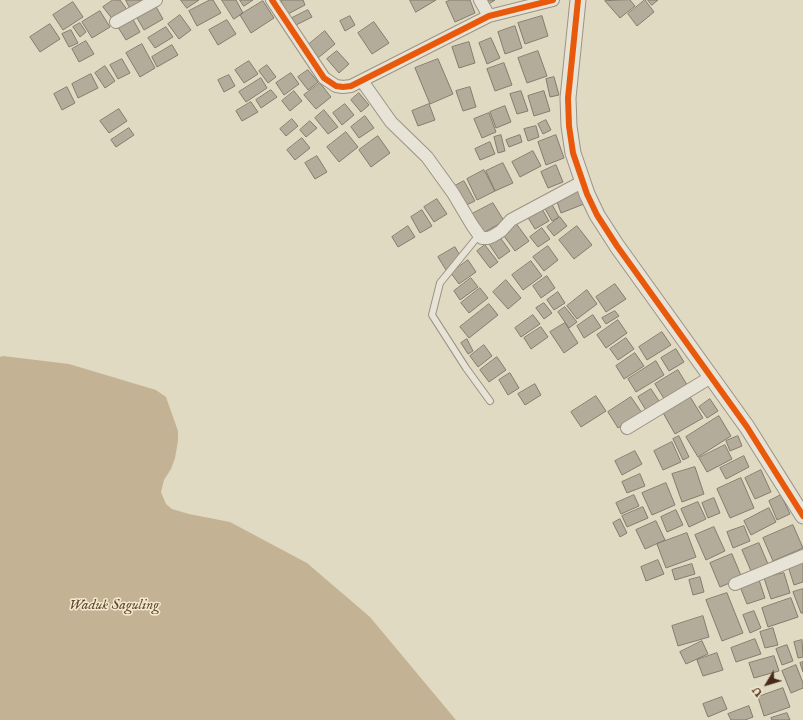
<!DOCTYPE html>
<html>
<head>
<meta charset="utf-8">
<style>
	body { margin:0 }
	#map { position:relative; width:803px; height:720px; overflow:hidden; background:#e1dac2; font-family:"IM FELL English",serif }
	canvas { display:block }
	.north { position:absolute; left:747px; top:664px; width:40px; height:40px; -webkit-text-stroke:3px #f4ebcf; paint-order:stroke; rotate:232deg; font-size:11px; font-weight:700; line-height:16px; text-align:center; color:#482a19 }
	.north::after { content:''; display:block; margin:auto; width:14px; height:18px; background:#482a19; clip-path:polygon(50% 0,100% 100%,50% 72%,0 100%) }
</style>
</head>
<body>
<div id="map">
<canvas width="803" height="720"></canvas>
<div class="north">U</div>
</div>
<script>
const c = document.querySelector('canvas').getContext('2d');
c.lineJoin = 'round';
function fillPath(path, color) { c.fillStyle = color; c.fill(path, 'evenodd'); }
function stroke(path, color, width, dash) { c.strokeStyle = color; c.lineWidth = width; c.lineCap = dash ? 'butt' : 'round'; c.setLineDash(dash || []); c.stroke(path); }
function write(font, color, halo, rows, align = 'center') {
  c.font = font + ' "IM FELL English",serif'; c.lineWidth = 3; c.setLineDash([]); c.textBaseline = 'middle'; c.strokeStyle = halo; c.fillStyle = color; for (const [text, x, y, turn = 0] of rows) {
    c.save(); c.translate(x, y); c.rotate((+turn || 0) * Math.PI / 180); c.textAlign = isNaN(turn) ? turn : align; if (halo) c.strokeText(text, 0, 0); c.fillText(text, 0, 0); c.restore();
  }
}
const water = new Path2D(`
	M3 356 69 364 156 390 166 397 178 431V441L175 458 171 469 164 480 161 492 166 504 172 509 189 514 230 522 307 563 370 617 456 720H0V357Z`);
const building = new Path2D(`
	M113 0H120L128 11 114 21 103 7Z
	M126 0H140L142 4 131 10Z
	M181 0H199L187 8Z
	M210 0H213L221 13 197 26 189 11Z
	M222 0H236L243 13 234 19Z
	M240 0H253L244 6Z
	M281 0H303L305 5 288 14Z
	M410 0H436L416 12Z
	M451 0H470L475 13 455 22 446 2Z
	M484 0H495L487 5Z
	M630 0 635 6 620 18 605 1Z
	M645 0 654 12 637 26 628 14Z
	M648 0H658L652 5Z
	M263 1 274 18 251 33 240 15Z
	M73 2 83 17 63 30 53 15Z
	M155 5 163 19 144 30 136 16Z
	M308 10 312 17 296 25 292 18Z
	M100 11 110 27 92 38 82 22Z
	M180 15 191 30 179 39 168 24Z
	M131 16 140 32 126 40 116 24Z
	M350 16 355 25 345 31 340 21Z
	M542 16 548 36 525 44 518 23Z
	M227 20 236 34 218 45 209 30Z
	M374 22 389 43 372 54 358 33Z
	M80 23 86 32 80 37 73 27Z
	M50 24 60 39 40 52 30 37Z
	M515 26 522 48 505 54 498 32Z
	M166 27 173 37 155 48 148 38Z
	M71 30 78 43 69 47 62 34Z
	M325 31 335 44 318 58 308 45Z
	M491 38 500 58 487 64 479 43Z
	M86 41 94 54 79 62 72 49Z
	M469 42 475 63 459 68 452 47Z
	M142 44 155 68 140 77 126 53Z
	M172 45 178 55 157 67 152 57Z
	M337 51 349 64 339 73 327 59Z
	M538 51 547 76 527 83 518 58Z
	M122 59 130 73 118 79 110 65Z
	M438 59 453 94 430 104 415 68Z
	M249 61 258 74 244 83 235 70Z
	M504 63 512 85 495 91 487 69Z
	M267 65 276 77 268 83 259 71Z
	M105 66 115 81 105 88 95 73Z
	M308 70 318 82 308 90 298 77Z
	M291 73 299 84 284 95 276 83Z
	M91 74 98 88 78 98 72 84Z
	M229 75 235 86 224 92 218 80Z
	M554 77 559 95 550 97 546 79Z
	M261 78 267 88 246 102 239 92Z
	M320 83 331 97 316 109 304 95Z
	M67 87 75 103 62 110 54 94Z
	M470 87 476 107 463 111 456 91Z
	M271 90 277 97 261 108 256 100Z
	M294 91 302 101 290 111 282 101Z
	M521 91 528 111 517 114 510 94Z
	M544 91 550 111 534 116 528 96Z
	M359 93 369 105 361 112 351 100Z
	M251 102 258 112 242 121 236 111Z
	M345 104 354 115 342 125 333 113Z
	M429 104 435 120 418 126 412 111Z
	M505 106 511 122 496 128 490 112Z
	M119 109 127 121 109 133 100 121Z
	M324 110 338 127 328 134 315 118Z
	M489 113 496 132 482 138 474 119Z
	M365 116 374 128 359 138 351 127Z
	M292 119 298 126 286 136 280 129Z
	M546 120 551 130 543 134 538 124Z
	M310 121 317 128 306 137 300 130Z
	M536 126 539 137 528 141 524 129Z
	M129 128 134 135 116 147 111 140Z
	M346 132 358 147 339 162 327 147Z
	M501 135 505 151 498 153 494 137Z
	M520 135 522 142 509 147 506 140Z
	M556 135 564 158 546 165 538 142Z
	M378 136 390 153 371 167 359 150Z
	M302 138 310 148 295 160 287 150Z
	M490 142 495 154 480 160 475 149Z
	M533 151 541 166 520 177 512 162Z
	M317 156 327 172 315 179 305 163Z
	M503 163 513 183 495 191 486 171Z
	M556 165 563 182 548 188 541 172Z
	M484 170 495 191 477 200 467 179Z
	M464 181 475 201 464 206 453 187Z
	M578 191 584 204 561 213 556 199Z
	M437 199 447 214 434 222 424 207Z
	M550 201 559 217 552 221 543 205Z
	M493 203 504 221 483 233 472 214Z
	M541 207 549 221 535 229 527 216Z
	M422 210 432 226 420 233 411 217Z
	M560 217 567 226 554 236 547 227Z
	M515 222 529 241 515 251 501 232Z
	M408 226 415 237 398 247 392 237Z
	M577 226 592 245 574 259 559 240Z
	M542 228 550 239 538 247 530 237Z
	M499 236 510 251 499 259 489 244Z
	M485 245 498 262 490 268 477 251Z
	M548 246 558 260 544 271 533 257Z
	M455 247 462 259 446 270 438 257Z
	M468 260 476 272 459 284 451 273Z
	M531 261 542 276 523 290 512 275Z
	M547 276 555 288 541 298 533 286Z
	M471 278 478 287 460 300 454 291Z
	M506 280 521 298 508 309 493 292Z
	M615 284 626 299 606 312 596 297Z
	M480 288 488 298 469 313 461 303Z
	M587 290 597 304 577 319 567 306Z
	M558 292 565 303 554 310 547 300Z
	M544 303 552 313 544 319 536 308Z
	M489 304 498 315 469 338 460 327Z
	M565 307 577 322 569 328 558 312Z
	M615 311 619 316 606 324 602 318Z
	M533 315 540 324 521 337 515 328Z
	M593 315 601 327 584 338 577 326Z
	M618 320 627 333 606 348 597 335Z
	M565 323 578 343 564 353 550 332Z
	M541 327 548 337 531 349 524 338Z
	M662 332 671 345 647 360 639 347Z
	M626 338 634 349 618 360 610 349Z
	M467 339 473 351 468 354 461 343Z
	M484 345 492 356 478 367 470 356Z
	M676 349 684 362 669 371 661 358Z
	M635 353 644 366 624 379 616 366Z
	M497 357 506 370 489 382 480 370Z
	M656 361 664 375 636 392 628 379Z
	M678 370 689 388 666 402 655 384Z
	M510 373 519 388 508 395 499 380Z
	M535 384 541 395 525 405 518 394Z
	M651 389 661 404 647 412 638 397Z
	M689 395 703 418 675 434 662 411Z
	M596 396 606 411 581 427 571 412Z
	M631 397 642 413 618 428 608 412Z
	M710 399 718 411 707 418 699 407Z
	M719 416 731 436 698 457 686 437Z
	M679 436 689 457 683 460 673 439Z
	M738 436 742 446 730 451 726 441Z
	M672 442 681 462 663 470 654 451Z
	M725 445 732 459 707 472 699 458Z
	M635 451 642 464 622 475 615 461Z
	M744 456 749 467 726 479 720 468Z
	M695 467 704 494 682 502 672 474Z
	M761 470 771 492 755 499 745 478Z
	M640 474 645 486 627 493 622 482Z
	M741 478 754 508 730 518 717 489Z
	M666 483 675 505 652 515 642 493Z
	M634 495 639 506 621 514 616 503Z
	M781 495 790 514 777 520 769 501Z
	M714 498 720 513 708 518 702 503Z
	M698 502 706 519 689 527 681 509Z
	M643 507 648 518 627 527 622 516Z
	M769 508 776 522 751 535 744 521Z
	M676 510 683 525 667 532 661 517Z
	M620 519 627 533 620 537 613 523Z
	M656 521 665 540 645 549 636 530Z
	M793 525 803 548 773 561 763 538Z
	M744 526 750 541 733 548 727 532Z
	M714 527 725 551 706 560 695 535Z
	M687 533 696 557 666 568 657 544Z
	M759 543 768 564 751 571 742 550Z
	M732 554 742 578 720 587 710 563Z
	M658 560 664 574 646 581 641 567Z
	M803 561V582L794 585 788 566Z
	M692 564 695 574 675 580 672 570Z
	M784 573 790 593 771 599 764 578Z
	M700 577 704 592 693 595 689 580Z
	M758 577 765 598 747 604 739 584Z
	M803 589V613H801L793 592Z
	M727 593 743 633 722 641 706 600Z
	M791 598 798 617 768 627 762 608Z
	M754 611 761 628 750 633 743 615Z
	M703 616 709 637 678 646 672 626Z
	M773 628 778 645 765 648 760 632Z
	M755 639 761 654 736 662 731 648Z
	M802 640 803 657 798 658 794 642Z
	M702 641 708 654 686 664 680 652Z
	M787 645 793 661 782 665 776 649Z
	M717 653 723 670 703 676 697 660Z
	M774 656 779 671 754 678 749 663Z
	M803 662V672L800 663Z
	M796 665 803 683V688L791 693 782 671Z
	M783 688 790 707 764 716 758 697Z
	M722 697 727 709 708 717 703 704Z
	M749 706 753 717 745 720H731L728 714Z
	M787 713 790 720H772L771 718Z`);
const service = new Path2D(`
	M479 235 440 283 432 315 466 368 490 401`);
const minor = new Path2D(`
	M272 0 324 78 336 86 343 87 351 86 489 16 553 0
	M480 0 489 16
	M116 22 156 0
	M362 81 391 122 427 157 453 193 472 225 479 235 482 238H488L493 236 501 231 511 220 582 182
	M627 428 711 377
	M735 584 803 556`);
const tertiary = new Path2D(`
	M578 0 568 98 569 126 573 153 587 194 597 215 617 246 747 427 803 516`);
const cycleway = new Path2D(`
	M272 0 324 78 336 86 343 87 351 86 489 16 553 0
	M578 0 568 98 569 126 573 153 587 194 597 215 617 246 747 427 803 516`);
const waterNames = [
	["Waduk Saguling",114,606]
];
fillPath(water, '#c3b394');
fillPath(building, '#b3ac9b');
stroke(building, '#857b6d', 1);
stroke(service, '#9b9383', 8);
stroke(minor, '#9b9383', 14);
stroke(tertiary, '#9b9383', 17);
stroke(service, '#e7e3d7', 6);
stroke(minor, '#e7e3d7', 12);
stroke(tertiary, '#e7e3d7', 15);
stroke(cycleway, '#e8590c', 6);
write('italic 15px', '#644833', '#f4ebcf', waterNames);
</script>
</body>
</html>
